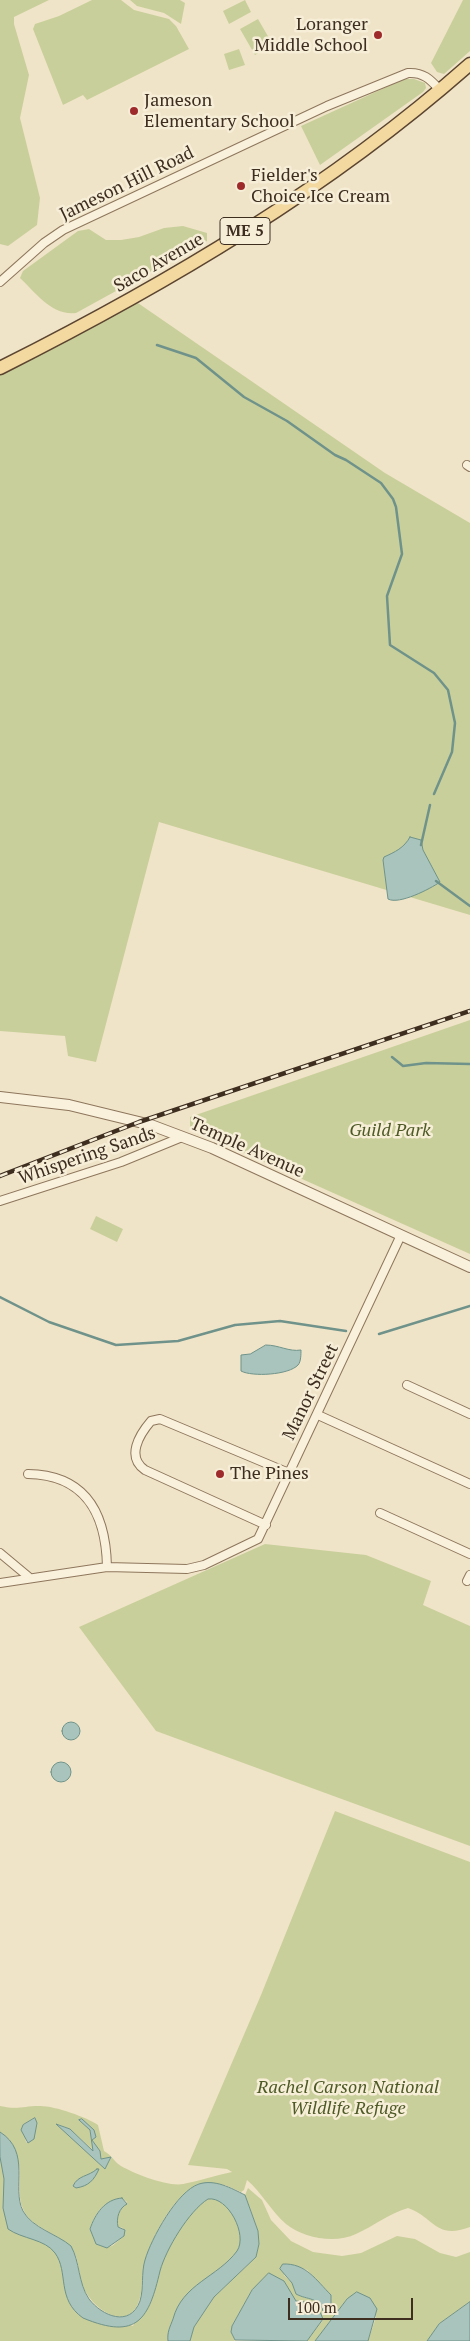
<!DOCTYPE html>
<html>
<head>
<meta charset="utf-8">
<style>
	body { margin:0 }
	#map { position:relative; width:470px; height:2341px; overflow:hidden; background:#f0e4c8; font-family:"PT Serif",serif }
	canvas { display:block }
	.scale { position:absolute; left:288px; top:2298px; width:125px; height:22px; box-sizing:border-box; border:2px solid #3d2e20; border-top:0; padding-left:6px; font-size:15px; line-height:18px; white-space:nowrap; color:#3d2e20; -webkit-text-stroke:4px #f7eed8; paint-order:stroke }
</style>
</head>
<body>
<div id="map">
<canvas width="470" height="2341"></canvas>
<div class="scale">100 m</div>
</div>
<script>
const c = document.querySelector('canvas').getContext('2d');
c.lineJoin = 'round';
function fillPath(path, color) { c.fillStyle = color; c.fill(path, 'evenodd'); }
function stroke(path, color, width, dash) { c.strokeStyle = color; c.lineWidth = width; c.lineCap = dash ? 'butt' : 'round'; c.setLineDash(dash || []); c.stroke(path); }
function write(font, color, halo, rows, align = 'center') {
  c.font = font + ' "PT Serif",serif'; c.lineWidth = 5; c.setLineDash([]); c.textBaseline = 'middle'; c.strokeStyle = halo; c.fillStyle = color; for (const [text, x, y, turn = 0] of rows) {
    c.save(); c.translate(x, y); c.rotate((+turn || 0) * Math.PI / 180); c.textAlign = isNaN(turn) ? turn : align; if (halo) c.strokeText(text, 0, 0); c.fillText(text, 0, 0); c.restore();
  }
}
const green = new Path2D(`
	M0 0H49L14 17V24L29 75 20 118 40 198 37 225 8 246 0 244Z
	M92 0H121L134 10 169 19 176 26 189 49 87 100 83 95 63 105 33 29 35 24 59 16Z
	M130 0H180L185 3 181 24 164 13 137 6Z
	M245 0 251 12 229 24 223 11Z
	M463 0H470V51L444 74 437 72 431 63Z
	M258 19 273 45 255 55 240 29Z
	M239 49 245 65 229 70 224 54Z
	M404 79H414L425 83 426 88 423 92 320 165 301 126Z
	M183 226 207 233V241L76 313C52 316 36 293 20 278L23 271 78 231 89 229 106 240H121L139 237 164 228Z
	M135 301 385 473 470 523V915L159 822 96 1062 68 1056 65 1036 0 1031V373Z
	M470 1020V1254L190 1129V1117Z
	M96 1216 123 1229 117 1242 90 1229Z
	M265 1544 366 1555 431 1581 423 1605 470 1626V1846L156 1731 79 1627Z
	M335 1811 470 1862V2227C435 2240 434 2217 408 2208 388 2214 374 2226 356 2234 335 2244 303 2238 286 2224 271 2211 262 2193 247 2180L244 2190 241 2192 225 2185 198 2184C171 2198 149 2241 143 2271 141 2281 143 2291 139 2301 128 2333 94 2310 84 2289 78 2277 80 2259 72 2249 59 2232 31 2229 23 2209 17 2196 21 2178 19 2164 18 2158 14 2152 11 2147 8 2141 6 2136 0 2132V2106C19 2110 22 2106 39 2106 52 2105 87 2117 98 2125L104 2151C112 2155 114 2162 121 2166 135 2174 168 2187 183 2184 200 2181 216 2175 232 2172L227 2169 188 2165 261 1995ZM35 2118 37 2124 28 2143 26 2142 23 2125ZM82 2119 96 2137 92 2140 100 2151 101 2159 111 2158 105 2169 57 2124 70 2129 94 2151 90 2130 80 2120ZM123 2199 127 2202C120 2209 115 2217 118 2227L123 2228 124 2236 112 2246C96 2249 96 2240 90 2229 95 2212 105 2200 123 2199Z
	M0 2148 8 2202 53 2244 80 2306 133 2326 151 2276 200 2196 231 2199 246 2246 174 2341H0Z
	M248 2188 262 2200 271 2220 291 2241 313 2252 342 2256 361 2253 397 2236 415 2239 440 2253 456 2257 470 2252V2302L439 2324 427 2341H368L376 2317 347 2299 315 2341H307L323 2320 308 2303 296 2302 293 2298 284 2281 252 2290 232 2326 231 2332 235 2341H190L194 2327 214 2297 256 2257 259 2244 258 2231 245 2195ZM287 2264 307 2270 331 2295 323 2311C318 2297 307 2300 296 2294L292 2283 284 2275Z`);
const water = new Path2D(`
	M410 837 421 840 423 850 440 882C430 889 399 905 388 899L383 860 384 857C395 852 404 848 410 837Z
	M266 1345C279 1345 289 1352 301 1350 301 1354 301 1362 298 1365 289 1375 252 1377 241 1371V1355L250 1354Z
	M62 1731a9 9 0 1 1 18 0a9 9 0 1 1-18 0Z
	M51 1772a10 10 0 1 1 20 0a10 10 0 1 1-20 0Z
	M35 2118 37 2123 34 2139 28 2143 21 2130 23 2125Z
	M82 2119 94 2130 96 2137 92 2140 100 2151 101 2159 111 2157 105 2169 56 2124 70 2129 93 2151 90 2130 79 2120Z
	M0 2132C32 2152 11 2188 23 2211 32 2228 57 2234 71 2246 80 2262 78 2283 89 2299 102 2316 130 2328 140 2301 144 2288 141 2273 145 2260 151 2239 177 2191 199 2184 215 2179 231 2188 245 2195L258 2231 259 2244 256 2257 214 2297 194 2327 190 2341H168C167 2332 170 2327 173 2319 182 2284 218 2277 237 2251 248 2235 228 2196 208 2199 189 2211 166 2249 160 2271 149 2318 138 2341 83 2318 56 2299 69 2272 55 2253 45 2239 22 2239 8 2229L3 2208 4 2179 0 2157Z
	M97 2169H99C94 2180 89 2186 76 2188L73 2186C78 2175 88 2177 97 2169Z
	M122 2198 127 2204C119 2208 116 2218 118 2227L125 2230 124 2236 107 2248 96 2244 90 2229C95 2214 105 2199 122 2198Z
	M283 2264C306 2263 316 2280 331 2295V2305L328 2309 323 2311C319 2297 307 2300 296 2294L292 2283 280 2269Z
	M269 2273 284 2281 296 2301 314 2303 318 2307 323 2319 307 2341 235 2340 231 2332 232 2326 252 2290Z
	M357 2292 370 2298 377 2309 368 2341H315L347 2299Z
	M470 2302V2341H427L439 2324Z`);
const stream = new Path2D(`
	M157 345 196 358 244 397 287 421 335 455 346 460 381 483 393 499 396 507 402 554 387 596 390 645 434 673 448 690 455 723 452 752 434 794
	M421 845 430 805
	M436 881 470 906
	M392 1057 403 1066 426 1063 470 1064
	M0 1297 49 1322 116 1345 178 1341 235 1325 280 1321 346 1331
	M379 1334 470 1306`);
const minor = new Path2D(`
	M0 282 44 243 63 230 327 106 408 73C423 72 430 79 440 90
	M467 465 470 467
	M0 1201 121 1162 182 1137
	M407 1385 470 1414
	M318 1415 470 1484
	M28 1474C86 1475 106 1514 107 1567
	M380 1513 470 1554
	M266 1525 145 1470C126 1457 139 1435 151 1421L160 1419 289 1473
	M0 1553 30 1578
	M467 1581 470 1575
	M0 1583 107 1567 187 1569 204 1565 258 1539 401 1235`);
const tertiary = new Path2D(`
	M0 1097 69 1105 151 1125 212 1148 470 1267`);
const primary = new Path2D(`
	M0 368C167 284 330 188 470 64`);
const rail = new Path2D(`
	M0 1176 139 1122 470 1011`);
const markers = [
	[378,35,5,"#9e2a2b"],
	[134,111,5,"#9e2a2b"],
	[241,186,5,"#9e2a2b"],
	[220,1474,5,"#9e2a2b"]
];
const shields = [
	[245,231,50]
];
const shieldNames = [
	["ME 5",245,231]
];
const poiNames = [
	["Loranger",368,25,"right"],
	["Middle School",368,46,"right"],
	["Jameson",144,101],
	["Elementary School",144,122],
	["Fielder's",251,176],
	["Choice Ice Cream",251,197],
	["The Pines",230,1474]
];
const streetNames = [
	["Jameson Hill Road",127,184,-26],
	["Saco Avenue",159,263,-30],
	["Temple Avenue",247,1148,24],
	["Whispering Sands",87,1156,-19],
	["Manor Street",311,1392,-64]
];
const parkNames = [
	["Guild Park",390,1131],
	["Rachel Carson National",348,2088],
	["Wildlife Refuge",348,2109]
];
fillPath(green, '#c9cf9b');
fillPath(water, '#a9c4bc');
stroke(water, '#6f938a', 1);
stroke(stream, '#6f938a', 2.5);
stroke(minor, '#8d765c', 10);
stroke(tertiary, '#8d765c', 12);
stroke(primary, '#5b4430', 15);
stroke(minor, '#faf1dc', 8);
stroke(tertiary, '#faf1dc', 10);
stroke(primary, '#f3d9a0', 12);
stroke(rail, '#3d2e20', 4.5);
stroke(rail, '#f7eed8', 2.5, [8]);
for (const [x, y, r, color] of markers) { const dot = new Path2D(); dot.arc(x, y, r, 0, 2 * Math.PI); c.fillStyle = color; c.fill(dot); stroke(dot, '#f7eed8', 2); }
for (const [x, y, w] of shields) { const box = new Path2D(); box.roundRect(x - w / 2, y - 13.5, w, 27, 4); c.fillStyle = '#f7eed8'; c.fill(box); stroke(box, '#3d2e20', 1); }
write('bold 16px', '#3d2e20', null, shieldNames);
write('18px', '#3d2e20', '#f7eed8', poiNames, 'left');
write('18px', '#3d2e20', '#f7eed8', streetNames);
write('italic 18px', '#4d5a26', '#f7eed8', parkNames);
</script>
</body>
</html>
